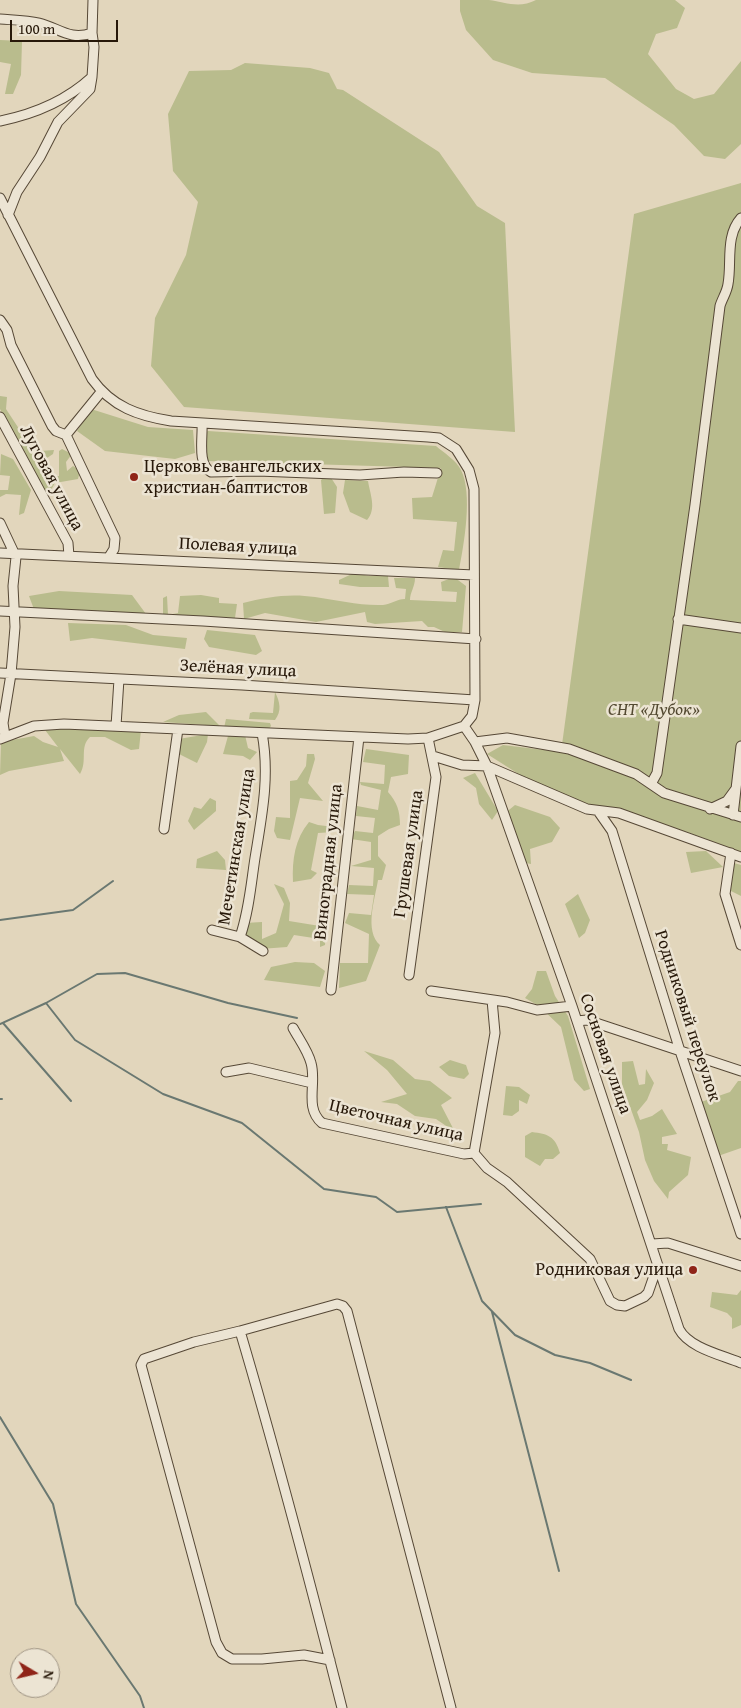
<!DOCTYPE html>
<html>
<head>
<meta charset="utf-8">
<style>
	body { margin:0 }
	#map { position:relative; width:741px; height:1708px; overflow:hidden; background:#e2d6bc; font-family:"Gentium Book Plus",serif }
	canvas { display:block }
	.north { position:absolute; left:10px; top:1648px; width:50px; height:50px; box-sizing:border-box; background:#ece4d3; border:1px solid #9d9282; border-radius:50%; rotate:99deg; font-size:14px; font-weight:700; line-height:20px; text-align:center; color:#271809 }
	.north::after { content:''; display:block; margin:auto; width:18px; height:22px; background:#8f2418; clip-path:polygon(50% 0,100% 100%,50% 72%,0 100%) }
	.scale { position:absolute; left:10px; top:20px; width:108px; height:22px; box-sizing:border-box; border:2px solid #271809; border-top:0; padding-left:6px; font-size:15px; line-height:18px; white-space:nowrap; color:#271809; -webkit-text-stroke:4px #ece4d3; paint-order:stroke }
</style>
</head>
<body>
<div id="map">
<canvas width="741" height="1708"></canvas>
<div class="north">N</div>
<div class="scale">100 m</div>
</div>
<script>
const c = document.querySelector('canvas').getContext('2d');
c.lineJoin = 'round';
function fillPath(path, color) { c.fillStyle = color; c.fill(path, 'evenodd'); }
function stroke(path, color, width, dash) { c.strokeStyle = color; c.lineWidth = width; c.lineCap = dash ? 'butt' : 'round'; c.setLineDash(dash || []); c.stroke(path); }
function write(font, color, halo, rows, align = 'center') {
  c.font = font + ' "Gentium Book Plus",serif'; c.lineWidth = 5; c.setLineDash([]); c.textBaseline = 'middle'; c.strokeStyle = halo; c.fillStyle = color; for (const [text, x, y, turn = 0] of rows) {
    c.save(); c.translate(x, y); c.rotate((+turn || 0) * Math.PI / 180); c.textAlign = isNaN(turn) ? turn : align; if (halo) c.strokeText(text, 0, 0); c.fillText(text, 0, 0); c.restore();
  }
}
const green = new Path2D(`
	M460 0C469 0 479 0 489 0 505 2 519 9 536 0H675L685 8 677 28 656 34 648 54 676 89 694 99 714 94 741 61V144L725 159 704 156 674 125 605 78 532 73 493 60 466 30 460 11Z
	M0 40 22 41 21 75 13 94H5L11 64 0 62Z
	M245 63 310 68 329 73 337 89 343 90 439 152 477 206 505 223 515 432 184 407 151 366 155 318 186 255 198 202 173 171 168 114 189 71 231 70Z
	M741 183V852L687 832 563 802 487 754 503 745 561 752 634 214Z
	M0 396 7 397 6 409 29 444 39 451 54 450 53 454 47 458 46 476H59V451L62 449 72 454 66 462 67 471 73 466 80 471 78 479 55 483 45 500 0 409Z
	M91 409 148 427 193 430 195 453 175 459 105 451 77 431Z
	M208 431 436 446C443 452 457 461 461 470 473 494 464 544 459 570L438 567 443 550 454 551 457 522 413 519 412 498 432 497 441 468 206 461 202 435Z
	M1 454 13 459 31 490 24 513 19 515 21 495 6 494 0 497V490H8L10 476 0 475Z
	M328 473 337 487 335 513 324 514 321 480Z
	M345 480 368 481C370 494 377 509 367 520L350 512 343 493Z
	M354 573 369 576H388L389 587H360L339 584V580Z
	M454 577 466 586 462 632H445L434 627H428L422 621 375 624 367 622 365 612 316 622 265 613 244 619 243 603C266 597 290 593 315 597 337 600 360 606 383 605 391 604 397 599 405 599L406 589 396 588 394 578H415C415 587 410 592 410 600L456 602 457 592 442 591 441 582Z
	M59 591 132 595 146 614 163 615V598L167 596 168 615 178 613 180 596 201 595 219 598V603L237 604 235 618 35 612 29 596Z
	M68 623 126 625 153 635 187 638 185 649 92 638 70 641Z
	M207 630 255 635 262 651 256 655 209 647 204 639Z
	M275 692C280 702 282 711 275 720L249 719 250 713 253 712 273 713Z
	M206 712 220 726 163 722 179 715Z
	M226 719 270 723 271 726 268 730 224 728Z
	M65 726 141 730 139 749 131 750 105 737H90C79 747 88 761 80 774L60 749 64 761 9 771 0 775 1 742 34 736 43 742 58 747 45 730Z
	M208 734 207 742 197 763 177 753 179 739Z
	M234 734 245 735 248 748 257 752 250 760 243 756 223 754 228 736Z
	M366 749 409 755 408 774 391 777 388 792C397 802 400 811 400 825L389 829 378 836V856L386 865 382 880H378C375 899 364 931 380 945L366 981 339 988 340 963H368L369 934 345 923 349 913 371 915 374 895 347 894 349 885 373 886 374 868 351 866 371 860V842L351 839 355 831 373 833 375 818 356 816 357 806 378 810 381 790 361 785 360 782 384 784 385 765 363 762Z
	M307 754H314L315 759 308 783 323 801 300 798 290 840 277 838 274 831 276 817 290 818V781L297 780 306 766Z
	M475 773 498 811 492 820 479 804 476 788 463 778Z
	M210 798 216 801V811L194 830 188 821 194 807 201 809Z
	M515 805 550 817 560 828 552 842 530 849 531 864 521 862 504 814Z
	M309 822 318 825 334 827V832L318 833 311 870 317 873 311 879 293 882C292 859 295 839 309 822Z
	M217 851 225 860 226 870 196 868 197 859Z
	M706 851 723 867 691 873 686 852Z
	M734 863 741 865V896L729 890Z
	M274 884 284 888 290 903 289 921 326 927 325 945 320 947V939L294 935 287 947 260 949 245 940V923L262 922V939L276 933 284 904Z
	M578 894 590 920 585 933 579 938 565 904Z
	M295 962 314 963 325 971 320 987 264 980 271 967Z
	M537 971H546L555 996 568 1016 590 1089 584 1091 574 1080 561 1027 539 1006 525 998 532 989Z
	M364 1051 393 1060 415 1079 430 1081 452 1098 441 1105 455 1132 436 1119 415 1116 397 1104 381 1102 407 1094 387 1070Z
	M450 1060 466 1065 469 1074 464 1079 449 1076 439 1067Z
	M633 1061 639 1085 645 1084 646 1069 654 1083 647 1100 637 1112 640 1120 652 1116 662 1109 677 1134 662 1137V1144H668L667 1150 691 1157 688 1175 669 1192 668 1199 654 1181 645 1160 639 1132 622 1084V1062Z
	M738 1081H741V1148L718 1156 701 1102 730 1092Z
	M506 1086 519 1087 530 1095 527 1104 519 1100V1111L512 1116 503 1115Z
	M532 1132C548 1134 555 1136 560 1153L553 1159H545L540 1166 525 1157V1136Z
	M741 1290V1325L732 1329V1318L727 1313 710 1307 712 1292 737 1295Z`);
const stream = new Path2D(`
	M0 920 73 910 113 881
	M46 1003 75 1040 163 1094 242 1123 324 1189 376 1197 397 1212 481 1204
	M3 1023 71 1101
	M0 1024 46 1003 97 974 125 973 228 1003 297 1018
	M0 1099H2
	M446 1207 482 1301 515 1335 555 1355 590 1363 631 1380
	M492 1312 559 1571
	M0 1417 53 1504 76 1604 140 1696 144 1708`);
const minor = new Path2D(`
	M0 19C13 20 27 20 39 23 59 28 70 41 92 33
	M0 121C35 114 66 101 92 77L94 47 92 33 93 0
	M0 198 92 379C112 407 139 416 171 421L428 437 439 438 456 449 469 470 474 489 475 700 472 716 464 726 428 738 408 739 64 724 34 726 0 739
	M8 215 17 192 40 157 58 122 90 89 92 77
	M0 320 7 330 11 345 52 426 56 431 66 435 115 538 114 549 109 557
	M0 417 68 543 69 556
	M202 424C203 437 197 465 211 472L258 471 360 475 404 472 437 473
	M66 435 101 392
	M0 523 16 557 13 586 15 627 11 674 3 723 5 736
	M0 553 474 575
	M0 611 203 621 476 639
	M678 619 741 628
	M0 673 242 685 475 700
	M116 726 119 679
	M464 726 475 742 487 766 572 1006 679 1329C689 1348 722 1355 741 1363
	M475 742 507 738 569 749 636 774 664 793 741 817
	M433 756 462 765 487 766 587 809 619 813 741 857
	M651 784 657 773 695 505 720 306C722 299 727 292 728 284 732 262 725 236 741 218
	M710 809 727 801 735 790
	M598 811 612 831 680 1051 741 1234
	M733 815 741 746
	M164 829 178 729
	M731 853 725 894 741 945
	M212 930 240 937C249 911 251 884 255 858 262 815 270 776 262 733
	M240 937 263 951
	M409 975 436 777 428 738
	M331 990 359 737
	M431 991 507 1002 537 1010 572 1006
	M492 1000 495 1033 474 1153 487 1168 507 1182 590 1259 610 1301 617 1305 625 1306 644 1297 648 1293 656 1270 660 1268
	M577 1021 587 1020 741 1071
	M293 1028C299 1039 308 1051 311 1063 317 1083 304 1108 322 1123L464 1154 474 1153
	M226 1072 249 1068 312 1083
	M652 1244 668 1243 741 1266
	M240 1331 337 1304 343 1306 347 1311 451 1708
	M330 1660 304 1655 262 1659H232L222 1653 216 1642 141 1365 144 1359 194 1342 240 1331C277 1456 310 1582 342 1708`);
const markers = [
	[134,477,5,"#8f2418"],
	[693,1270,5,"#8f2418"]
];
const poiNames = [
	["Церковь евангельских",144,467],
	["христиан-баптистов",144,488],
	["Родниковая улица",683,1270,"right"]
];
const streetNames = [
	["Луговая улица",51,478,62],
	["Полевая улица",238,547,3],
	["Зелёная улица",238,669,3],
	["Мечетинская улица",237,847,-81],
	["Грушевая улица",409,854,-82],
	["Виноградная улица",329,862,-84],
	["Родниковый переулок",687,1016,72],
	["Сосновая улица",605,1054,71],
	["Цветочная улица",396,1121,13]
];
const parkNames = [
	["СНТ «Дубок»",654,710]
];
fillPath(green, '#b9bc8d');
stroke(stream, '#6a7871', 2);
stroke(minor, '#564836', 11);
stroke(minor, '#ece4d3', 9);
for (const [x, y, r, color] of markers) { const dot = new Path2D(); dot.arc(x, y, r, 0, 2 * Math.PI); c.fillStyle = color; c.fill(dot); stroke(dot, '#ece4d3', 2); }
write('18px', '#271809', '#ece4d3', poiNames, 'left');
write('18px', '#271809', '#ece4d3', streetNames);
write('italic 18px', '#534931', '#ece4d3', parkNames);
</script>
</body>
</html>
